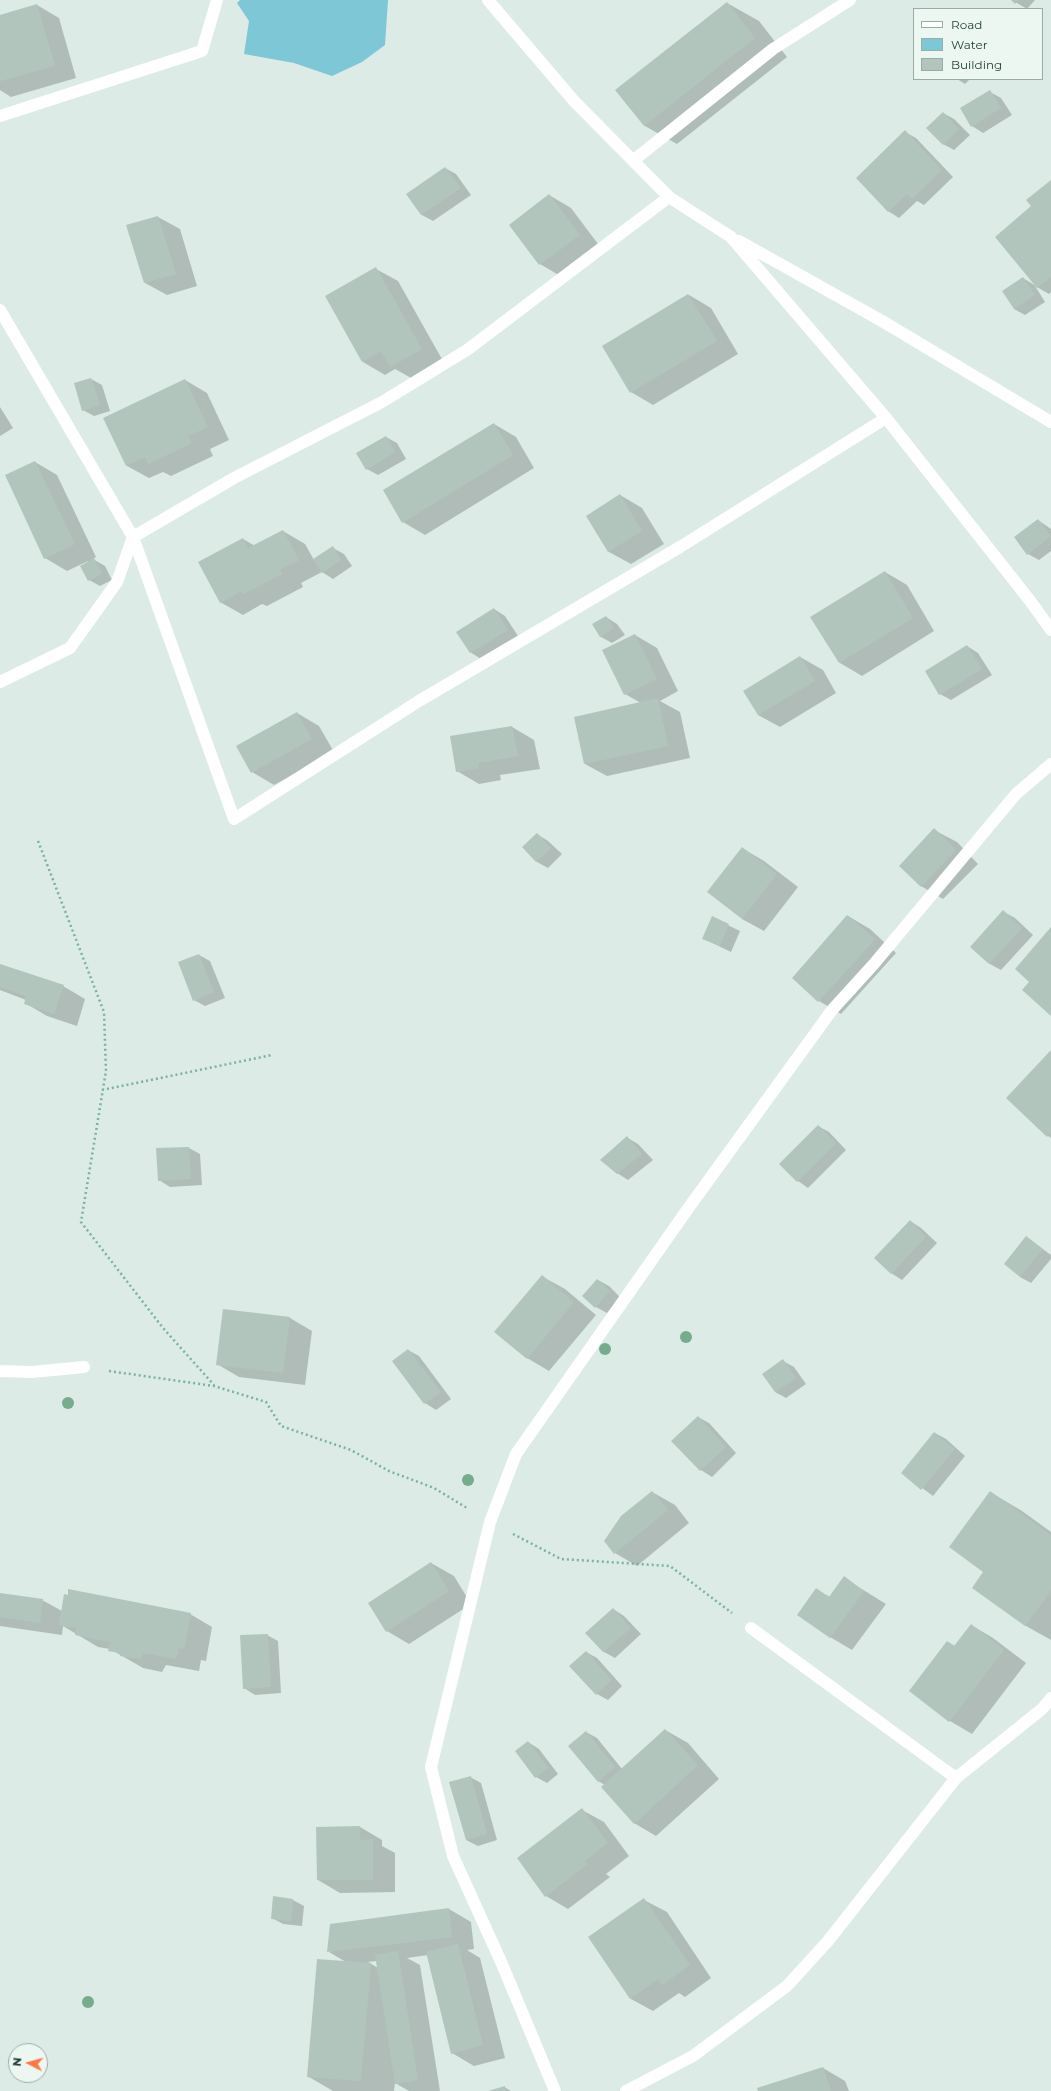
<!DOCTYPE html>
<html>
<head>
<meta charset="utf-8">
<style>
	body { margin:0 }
	#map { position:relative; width:1051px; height:2091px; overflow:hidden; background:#dcebe5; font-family:Montserrat,sans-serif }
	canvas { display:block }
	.legend { position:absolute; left:913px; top:8px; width:130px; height:72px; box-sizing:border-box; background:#edf7f2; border:1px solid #9aaca6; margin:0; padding:5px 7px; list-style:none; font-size:12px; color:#1d3b34 }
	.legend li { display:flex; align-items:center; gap:8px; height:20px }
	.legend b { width:20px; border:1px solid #9aaca6 }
	.north { position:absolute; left:8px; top:2043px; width:40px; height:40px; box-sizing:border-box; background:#edf7f2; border:1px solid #9aaca6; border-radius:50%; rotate:276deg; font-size:11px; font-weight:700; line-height:16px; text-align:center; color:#1d3b34 }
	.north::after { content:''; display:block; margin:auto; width:14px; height:18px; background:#ff7746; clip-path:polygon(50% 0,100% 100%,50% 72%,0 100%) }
</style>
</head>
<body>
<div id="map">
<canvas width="1051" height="2091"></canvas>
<ul class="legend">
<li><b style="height:5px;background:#fff"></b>Road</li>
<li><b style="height:11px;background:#7dc7d7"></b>Water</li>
<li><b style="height:11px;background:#b2c5bd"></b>Building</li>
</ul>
<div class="north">N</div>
</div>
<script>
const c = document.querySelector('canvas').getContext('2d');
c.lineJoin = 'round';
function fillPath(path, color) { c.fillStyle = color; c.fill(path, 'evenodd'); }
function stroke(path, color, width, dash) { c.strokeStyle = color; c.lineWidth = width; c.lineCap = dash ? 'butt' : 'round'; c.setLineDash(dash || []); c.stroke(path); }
const water = new Path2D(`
	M240 0H388L385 45 362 62 332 76 294 63 244 54 249 21 237 3Z`);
const shadow = new Path2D(`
	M1012 0H1035L1027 9Z
	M727 3 759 21 787 57 677 144 645 126 617 90Z
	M37 5 59 18 76 78 11 97 0 90V16Z
	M957 79H970L965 84Z
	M990 92 1001 98 1012 115 983 133 972 126Z
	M943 113 954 119 970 135 954 150 943 144Z
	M905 132 916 138 953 177 924 205 917 201 899 218 888 211Z
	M445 168 456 174 471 195 433 221 422 215 408 194Z
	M1051 181V292L1049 294 1035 286 1045 302 1025 315 1014 309 1023 278 1036 286 1033 206Z
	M549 195 571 208 601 248 562 277 540 264Z
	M158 217 180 229 197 286 167 295 145 283Z
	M376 269 398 281 443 361 413 379 395 369 385 375 363 362 326 297Z
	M689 295 711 308 738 354 653 405 631 392Z
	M91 379 102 385 110 411 94 416 83 410 75 384Z
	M185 380 207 393 229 440 210 449 213 456 171 476 163 472 149 478 127 466 105 419Z
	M0 407 13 428 0 436Z
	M494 424 516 437 534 468 425 535 403 522Z
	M386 437 397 443 406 459 378 475 367 469Z
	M35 462 57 475 96 557 93 559 105 566 112 580 100 586 89 580 88 561 67 571 45 558Z
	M620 495 642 508 664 544 631 564 609 552 587 516Z
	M1038 520 1051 529V551L1039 560 1028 554Z
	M283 531 305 544 314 560 333 548 344 554 352 566 333 579 322 572 301 583 303 587 267 606 262 604 243 615 220 602 243 539 255 546Z
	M885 572 907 585 934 631 862 676 840 663 812 617Z
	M494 609 505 616 518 636 481 659 470 652Z
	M606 617 617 624 625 635 612 643 601 637 594 625Z
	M635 635 657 648 678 691 660 701 680 712 690 758 607 776 585 764 641 703 625 694Z
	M967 646 978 653 992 675 951 700 940 694Z
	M800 657 823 670 836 693 780 727 758 715Z
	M297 713 319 726 334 752 274 785 252 772Z
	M512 727 534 740 540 769 500 775 501 780 479 784 457 771 451 737Z
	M934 830 957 842 978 864 943 899 921 886Z
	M537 834 548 841 562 854 548 868 537 862 523 847Z
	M742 848 764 861 798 887 764 931 742 919Z
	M1004 912 1015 918 1033 935 1001 970 990 964 971 947Z
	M848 916 870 929 896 953 841 1014 819 1001 793 978Z
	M713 918 740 931 731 952 704 939Z
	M199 955 210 961 225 998 205 1006 194 1000Z
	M0 965 63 986 85 999 77 1026 47 1016 25 1003 26 1000 0 990Z
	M1051 1051V1138L1048 1136Z
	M818 1126 829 1132 846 1150 808 1188 798 1181Z
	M628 1138 638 1144 653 1160 628 1180 617 1173Z
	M189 1148 200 1154 202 1185 170 1187 159 1180 157 1149Z
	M910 1221 921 1228 937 1243 902 1280 891 1273Z
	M1026 1237 1051 1255V1259L1031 1283 1020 1277Z
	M543 1277 565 1289 596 1315 549 1371 527 1358Z
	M598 1280 609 1286 620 1297 607 1313 596 1307Z
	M224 1310 290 1318 312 1331 305 1385 239 1377 217 1364Z
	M408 1350 419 1356 451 1399 436 1410 425 1403 393 1362Z
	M783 1361 794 1367 806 1384 786 1398 775 1392Z
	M698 1417 709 1423 736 1453 712 1477 701 1470 673 1441Z
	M935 1433 946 1439 965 1456 933 1496 902 1473Z
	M652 1492 675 1505 689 1523 637 1566 615 1553Z
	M990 1492 1022 1511 1051 1532V1640L1026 1626 973 1587 984 1572Z
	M431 1563 454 1576 471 1604 409 1644 387 1631Z
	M844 1578 886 1604 852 1650 830 1637 817 1590 830 1597Z
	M0 1594 42 1600 62 1611 190 1614 212 1627 206 1661 201 1660 199 1671 166 1665 162 1672 143 1668 110 1649 98 1647 63 1626 62 1635 0 1626Z
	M613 1609 624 1616 641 1634 615 1658 604 1652 587 1633Z
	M971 1625 993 1638 1026 1663 972 1734 950 1721 910 1691 948 1642 955 1646Z
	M267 1635 278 1641 281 1693 255 1695 244 1688Z
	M586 1652 597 1658 622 1686 608 1700 597 1694Z
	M665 1730 688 1743 719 1779 656 1836 634 1823 605 1785 598 1781 586 1732 597 1738 622 1769Z
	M528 1742 539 1749 558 1774 547 1783 536 1777Z
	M470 1777 481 1783 497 1840 478 1846 466 1840Z
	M582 1810 604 1822 629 1856 606 1874 610 1877 568 1909 546 1896Z
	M360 1827 382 1840V1846L395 1853V1892L340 1893 318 1880Z
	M274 1898 293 1900 304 1906 302 1926 283 1924 272 1918Z
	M644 1900 667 1912 711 1978 685 1997 679 1993 653 2011 631 1999 589 1937Z
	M449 1909 471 1922 474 1949 467 1950 480 1958 505 2058 474 2066 452 2053 428 1955 407 1958 420 1965 440 2091H409L395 2083 394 2091H333L309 2077 346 1962 329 1952ZM377 1961 378 1968 368 1962Z
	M823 2068 845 2081 849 2091H759L758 2089Z
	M504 2087 511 2091H490Z`);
const building = new Path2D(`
	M1011 0H1019L1015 4Z
	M727 2 755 38 644 126 615 90Z
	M37 4 55 66 0 81V15Z
	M990 90 1001 108 971 127 960 108Z
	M943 112 959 129 943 145 926 128Z
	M905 130 942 170 912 199 907 194 888 212 856 178Z
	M445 167 461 188 421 215 406 194Z
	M1051 180V277L1037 288 995 237 1031 206 1026 200Z
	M549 194 580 235 539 265 509 225Z
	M158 216 176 274 144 283 126 225Z
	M376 267 422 349 390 367 381 351 362 362 325 296Z
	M1023 277 1035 295 1014 309 1002 291Z
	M688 294 717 341 630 393 602 346Z
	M91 378 100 405 82 411 74 383Z
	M185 379 208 427 188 436 192 443 148 464 145 457 126 466 103 418Z
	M494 423 513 455 402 523 383 490Z
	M386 436 395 452 366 470 356 453Z
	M35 461 75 544 44 559 5 475Z
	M620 494 642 531 608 552 586 516Z
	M1038 519 1051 536 1027 555 1014 537Z
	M283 530 299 560 280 570 282 574 244 594 241 591 220 603 198 562 243 538 248 548Z
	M333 546 341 560 322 573 313 559Z
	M94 558 102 574 88 581 80 566Z
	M885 571 913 618 839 663 810 617Z
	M494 608 508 630 470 653 456 632Z
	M606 616 614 628 600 637 592 624Z
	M635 634 657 679 624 695 602 650Z
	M967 645 982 669 939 695 925 671Z
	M800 656 815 681 758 715 743 691Z
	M658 698 668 746 584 764 574 717Z
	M297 712 312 739 251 773 236 746Z
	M512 726 518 756 478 763 479 768 456 772 450 736Z
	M934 828 956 850 921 887 899 866Z
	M537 833 551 848 536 862 522 847Z
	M742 847 777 874 742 919 707 892Z
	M1003 910 1022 928 989 964 970 947Z
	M847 915 875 939 818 1002 792 978Z
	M712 916 729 924 720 946 702 939Z
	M1051 927V1016L1022 990 1029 982 1015 969Z
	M199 954 214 992 193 1001 178 962Z
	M0 964 64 985 54 1014 24 1004 26 996 0 987Z
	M1051 1050V1132L1047 1137 1006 1098Z
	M818 1125 836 1143 797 1182 779 1164Z
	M627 1136 642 1154 617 1174 600 1160Z
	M189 1147 191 1179 158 1181 156 1148Z
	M910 1220 926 1237 891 1274 874 1258Z
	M1026 1236 1043 1249 1020 1277 1004 1264Z
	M542 1275 574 1302 527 1359 494 1332Z
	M597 1279 610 1291 595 1308 582 1296Z
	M223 1309 290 1317 283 1373 216 1365Z
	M408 1349 441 1392 424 1404 392 1361Z
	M783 1359 796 1378 775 1392 762 1374Z
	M698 1416 726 1447 700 1471 671 1441Z
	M934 1432 955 1449 921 1490 901 1473Z
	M652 1491 668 1510 614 1554 604 1541 621 1516Z
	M990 1491 1051 1535V1591L1025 1626 972 1588 983 1572 949 1547Z
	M431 1562 449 1591 386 1632 368 1603Z
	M844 1576 864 1591 830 1638 797 1615 816 1588 829 1597Z
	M68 1589 191 1613 184 1649 179 1648 176 1659 144 1653 140 1659 120 1656V1653L108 1651 110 1642 75 1635 76 1628 59 1625 64 1594 68 1595Z
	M0 1593 43 1599 40 1623 0 1617Z
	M613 1608 631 1628 603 1652 585 1633Z
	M971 1624 1004 1650 949 1722 909 1691 947 1641 954 1646Z
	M268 1634 271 1687 243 1689 240 1635Z
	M586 1651 612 1680 596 1695 569 1666Z
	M665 1729 698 1765 634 1824 601 1787Z
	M586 1731 615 1767 598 1782 568 1746Z
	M528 1741 548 1768 535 1778 515 1751Z
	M471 1776 487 1834 466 1840 449 1782Z
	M582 1808 608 1843 585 1861 588 1864 545 1897 517 1858Z
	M360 1826V1840L373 1839V1880H317L316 1827Z
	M273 1896 293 1899 291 1921 271 1919Z
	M644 1898 690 1965 662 1985 658 1979 630 1999 588 1937Z
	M449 1908 452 1937 327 1952 330 1924Z
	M458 1944 483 2045 451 2054 426 1952Z
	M398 1951 418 2080 395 2084 375 1955Z
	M317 1959 371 1963 361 2081 307 2077Z
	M823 2067 831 2091H758L757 2088Z
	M505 2086 506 2091H488Z`);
const path = new Path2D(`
	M38 841 104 1012 106 1071 81 1222 163 1328 214 1385
	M102 1090 272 1055
	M109 1371 214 1386 266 1402 281 1426 351 1450 389 1471 434 1488 467 1508
	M513 1534 561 1559 670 1566 732 1613`);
const service = new Path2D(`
	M555 2091 502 1964 453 1856 431 1767 490 1522 516 1454 687 1210 832 1010 873 965 1016 794 1051 764`);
const minor = new Path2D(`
	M488 0 574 101 669 197 731 237 886 418 1031 602 1051 630
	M0 116 202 51 217 0
	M634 160 773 49 850 0
	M739 241 882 321 1051 422
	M0 310 133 537 234 819 419 701 680 547 886 418
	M0 682 70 648 117 582 133 537 234 478 382 402 467 350 669 197
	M0 1371 32 1372 84 1367
	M751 1628 956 1778
	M626 2091 693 2056 787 1986 828 1941 956 1778 1042 1709 1051 1698`);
const trees = [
	[686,1337],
	[605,1349],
	[68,1403],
	[468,1480],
	[88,2002]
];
fillPath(water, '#7dc7d7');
fillPath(shadow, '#0003');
fillPath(building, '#b2c5bd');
stroke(path, '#79b2a1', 2.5, [2, 3]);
stroke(service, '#fff', 12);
stroke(minor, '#fff', 12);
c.fillStyle = '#76ab8d';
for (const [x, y] of trees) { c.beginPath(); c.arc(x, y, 6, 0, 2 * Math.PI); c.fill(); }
</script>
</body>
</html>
